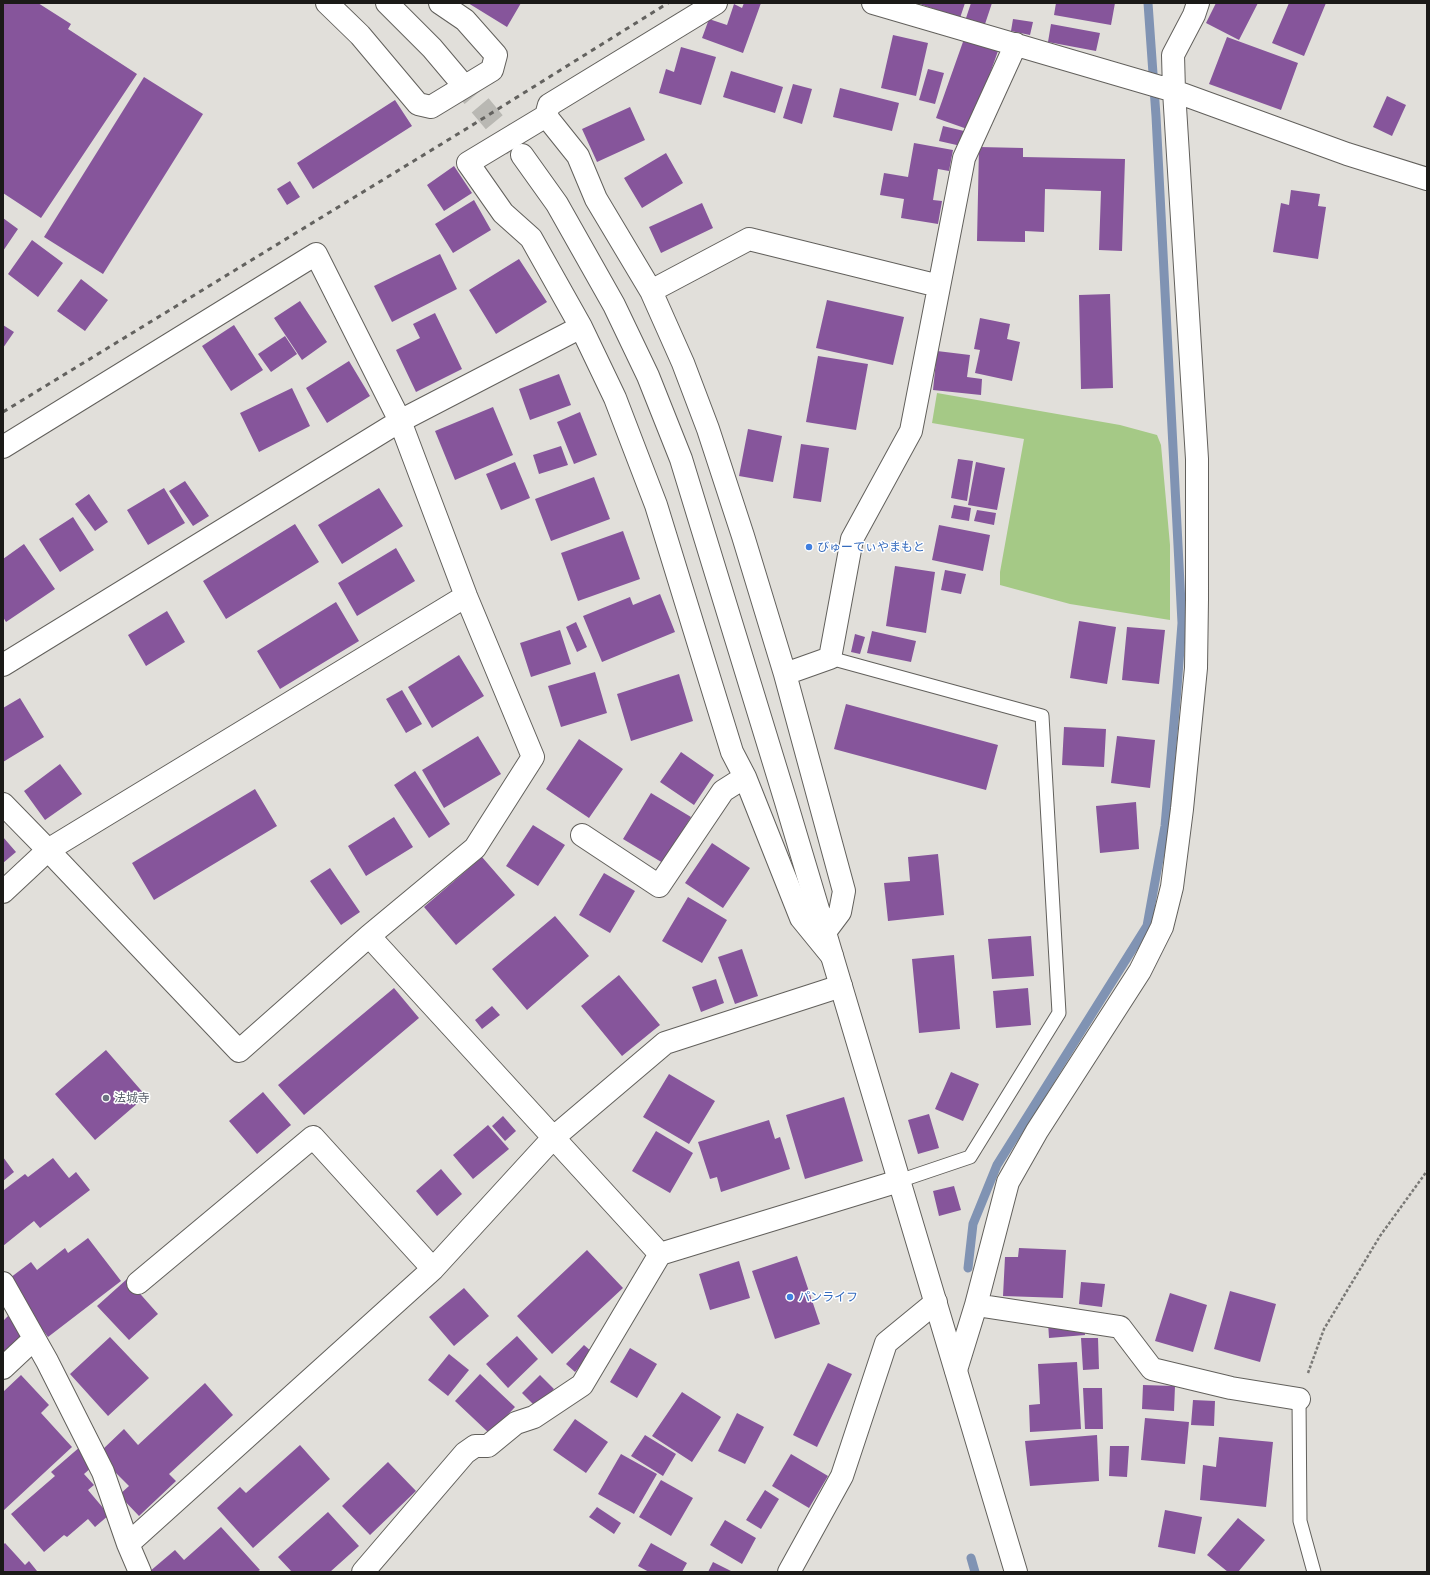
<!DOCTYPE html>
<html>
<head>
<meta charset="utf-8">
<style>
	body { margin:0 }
	#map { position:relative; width:1430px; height:1575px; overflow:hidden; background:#e1dfda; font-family:Commissioner,sans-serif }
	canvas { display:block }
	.frame { position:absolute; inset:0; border:4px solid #1b1a18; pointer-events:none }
</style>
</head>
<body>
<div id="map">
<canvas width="1430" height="1575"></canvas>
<div class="frame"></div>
</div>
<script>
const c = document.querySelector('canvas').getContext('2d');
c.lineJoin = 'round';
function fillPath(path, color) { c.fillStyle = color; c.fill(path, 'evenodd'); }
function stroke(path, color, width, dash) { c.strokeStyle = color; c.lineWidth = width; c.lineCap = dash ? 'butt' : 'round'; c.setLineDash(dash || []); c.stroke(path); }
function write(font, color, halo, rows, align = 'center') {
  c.font = font + ' Commissioner,"Noto Sans JP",sans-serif'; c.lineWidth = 3; c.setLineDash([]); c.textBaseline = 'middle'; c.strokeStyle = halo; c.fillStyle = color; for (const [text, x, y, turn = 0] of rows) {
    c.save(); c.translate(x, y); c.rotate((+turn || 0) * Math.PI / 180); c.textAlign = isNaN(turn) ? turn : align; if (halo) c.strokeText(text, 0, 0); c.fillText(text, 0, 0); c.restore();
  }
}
const green = new Path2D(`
	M937 393 1120 425 1157 435 1161 445 1170 545V620L1070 604 1000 585V572L1024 439 932 423Z`);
const stream = new Path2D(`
	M968 1268 973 1224 997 1165 1147 926 1165 826 1177 688 1182 623 1156 116 1148 3
	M971 1558 975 1572`);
const building = new Path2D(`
	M3 3H38L71 24 68 29 137 74 41 218 3 193Z
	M468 3H521L507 27Z
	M744 3H761L743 53 702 38 709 19 727 25 734 4 742 8Z
	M917 3H965L960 18Z
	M971 3H992L983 30 964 24Z
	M1056 3H1115L1111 25 1054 15Z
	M1216 3H1258L1239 40 1206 23Z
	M1289 3H1326L1304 56 1272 43Z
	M1013 19 1033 22 1030 35 1011 31Z
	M1051 24 1100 33 1096 51 1048 42Z
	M893 35 928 43 916 96 881 88Z
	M1227 37 1298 63 1281 110 1209 84Z
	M964 39 998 51 970 130 936 118Z
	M681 47 716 57 701 105 659 93 666 69 674 72Z
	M928 69 944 73 935 104 919 100Z
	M731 71 783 87 775 113 723 97Z
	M144 77 203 114 103 274 44 237Z
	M793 84 812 89 802 124 783 118Z
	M840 88 899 103 892 131 833 117Z
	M1387 96 1406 105 1392 136 1373 127Z
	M395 100 412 126 313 189 297 163Z
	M630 107 645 140 597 162 582 129Z
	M943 126 964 131 961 146 939 141Z
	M914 143 953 150 949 171 938 169 933 200 942 201 938 224 901 218 904 199 880 195 884 173 908 177Z
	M979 147 1023 148V157L1125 159 1122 251 1099 250 1101 191 1045 189 1044 232 1025 231V242L977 241Z
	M666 153 683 183 642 208 624 178Z
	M454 166 472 193 444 211 427 185Z
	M290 181 300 197 287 205 277 189Z
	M1291 190 1320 194 1318 206 1326 207 1318 259 1273 252 1281 203 1289 205Z
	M474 200 491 230 453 253 435 224Z
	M702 203 713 228 661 253 649 227Z
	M3 218 18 229 3 251Z
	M32 240 63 263 38 297 8 274Z
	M440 254 457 289 392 322 374 286Z
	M519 259 547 302 496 334 469 290Z
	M81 279 108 300 85 331 57 311Z
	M1110 294 1113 388 1081 389 1079 295Z
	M827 300 904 317 893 365 816 348Z
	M300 301 327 342 302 360 274 318Z
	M435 313 462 369 416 392 396 350 420 338 413 324Z
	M980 318 1010 324 1007 339 1020 342 1012 381 975 373 980 350 974 349Z
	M3 325 14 332 3 348Z
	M234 325 263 370 231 391 202 346Z
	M285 336 297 354 271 372 258 354Z
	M937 351 970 355 967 377 982 379 981 395 933 390Z
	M818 356 868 364 856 430 806 422Z
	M349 361 370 396 327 423 306 388Z
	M559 374 571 405 530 420 519 389Z
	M292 388 310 426 259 452 240 413Z
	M493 407 513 455 455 480 435 431Z
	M580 412 597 455 574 464 557 422Z
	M748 429 782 436 773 482 739 476Z
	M801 444 829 448 821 502 793 498Z
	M561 446 568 465 539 474 533 455Z
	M958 459 973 461 967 501 951 498Z
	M515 462 530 498 501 510 486 474Z
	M976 462 1005 468 997 510 968 505Z
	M594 477 610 519 551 541 535 499Z
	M185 481 209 516 193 526 169 491Z
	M164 488 185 523 148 545 127 510Z
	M379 488 403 526 342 564 318 525Z
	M89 494 108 522 95 531 75 504Z
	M954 505 971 508 969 521 951 518Z
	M977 510 996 513 994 525 974 521Z
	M73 517 94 550 60 572 39 539Z
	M295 524 319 562 226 619 203 581Z
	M939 525 990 535 983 571 932 560Z
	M623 531 640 579 578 601 561 553Z
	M24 544 55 589 6 622 3 617V559Z
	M396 548 415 581 357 616 338 583Z
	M895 566 935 572 926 633 886 626Z
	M945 570 966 574 961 594 941 590Z
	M660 594 675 632 602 662 583 616 630 597 633 605Z
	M336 602 359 641 280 689 257 651Z
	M167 611 185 642 146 666 128 635Z
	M1079 621 1116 627 1107 684 1070 678Z
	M576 622 587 647 577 652 566 627Z
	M1127 627 1165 630 1159 684 1122 680Z
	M560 630 571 664 531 677 520 643Z
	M872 631 916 641 911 662 867 653Z
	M855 634 865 637 860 654 851 652Z
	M459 655 484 696 432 728 408 687Z
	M595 672 607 713 561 727 548 686Z
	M679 674 693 721 631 741 617 694Z
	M402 690 422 724 406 733 386 699Z
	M20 698 44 737 3 762V708Z
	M846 704 998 745 986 790 834 749Z
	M1064 727 1106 729 1104 767 1062 765Z
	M478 736 501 774 444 808 422 770Z
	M1117 736 1155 740 1150 788 1111 783Z
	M579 739 623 769 589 818 546 789Z
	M681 752 714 775 694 805 660 782Z
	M60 764 82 794 45 820 24 791Z
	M415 771 450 824 429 838 394 785Z
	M255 789 277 826 154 900 132 863Z
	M651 793 691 817 663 863 623 839Z
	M1136 802 1139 849 1100 853 1096 806Z
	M394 817 413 847 366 876 348 846Z
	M533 825 565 845 538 886 506 866Z
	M3 837 16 852 3 863Z
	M712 843 750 868 723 908 685 883Z
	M938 854 944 915 888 921 884 883 910 881 908 857Z
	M482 857 515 895 456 945 424 907Z
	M330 868 360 912 341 925 310 881Z
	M604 873 635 891 610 933 579 915Z
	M688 897 727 920 702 963 662 941Z
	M555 916 589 956 527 1010 492 969Z
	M1031 936 1034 976 992 979 988 939Z
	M742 949 758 996 735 1004 718 957Z
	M954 955 960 1029 919 1033 912 959Z
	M619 975 660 1025 622 1056 581 1006Z
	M716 979 724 1003 701 1012 692 987Z
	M394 988 419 1018 304 1115 278 1085Z
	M1028 988 1031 1025 996 1028 993 991Z
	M492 1006 500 1015 482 1029 475 1020Z
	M106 1050 146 1096 95 1140 55 1094Z
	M951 1072 979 1084 963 1121 935 1109Z
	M669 1074 715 1101 689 1144 643 1117Z
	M263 1092 291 1125 257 1154 229 1121Z
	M844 1097 863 1161 805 1179 786 1115Z
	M929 1114 939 1148 918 1154 908 1120Z
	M503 1116 516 1131 505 1141 492 1126Z
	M769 1120 775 1139 780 1137 790 1169 721 1192 717 1177 710 1179 698 1142Z
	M488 1125 509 1149 473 1179 453 1155Z
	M656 1131 693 1153 670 1193 632 1171Z
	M3 1157 14 1172 3 1181Z
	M53 1158 69 1178 76 1172 90 1190 40 1228 34 1221 3 1246V1189L4 1190 25 1174 28 1177Z
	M441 1169 462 1194 437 1216 416 1191Z
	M954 1186 961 1210 939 1216 933 1191Z
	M88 1238 121 1281 48 1337 6 1281 31 1262 37 1270 65 1248 68 1253Z
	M1019 1248 1066 1250 1063 1298 1003 1296 1005 1257H1018Z
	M587 1250 623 1288 552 1354 517 1316Z
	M797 1256 820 1324 775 1339 752 1271Z
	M739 1261 750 1298 710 1310 699 1274Z
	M127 1279 158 1314 129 1340 97 1306Z
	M1081 1282 1105 1284 1102 1307 1079 1304Z
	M464 1288 489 1316 454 1346 429 1317Z
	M1230 1291 1276 1304 1260 1362 1214 1349Z
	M1170 1293 1207 1305 1193 1352 1155 1341Z
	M8 1316 25 1336 3 1355V1321Z
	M1084 1319 1085 1335 1049 1338 1048 1322Z
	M517 1336 538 1359 508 1388 486 1364Z
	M110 1337 149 1378 108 1416 70 1374Z
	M1081 1338H1098L1099 1369 1083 1370Z
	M584 1345 592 1352 575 1372 566 1364Z
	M630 1348 657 1364 637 1398 610 1382Z
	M449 1354 469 1370 448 1396 428 1380Z
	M1077 1362 1081 1429 1030 1432 1029 1405 1040 1404 1038 1364Z
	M828 1363 852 1374 817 1447 793 1435Z
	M480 1374 515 1407 490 1434 455 1401Z
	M21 1375 49 1405 41 1413 72 1447 3 1511V1392Z
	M540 1375 554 1389 536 1407 522 1393Z
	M205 1383 233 1415 169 1474 176 1481 139 1516 119 1495 129 1486 107 1464 101 1451 124 1429 138 1445Z
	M1143 1385 1175 1386 1174 1411 1142 1409Z
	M1083 1388H1102L1103 1429H1085Z
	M682 1392 721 1417 692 1462 652 1436Z
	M1193 1400 1215 1401 1214 1426 1191 1425Z
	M737 1413 764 1427 745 1464 718 1451Z
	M1145 1418 1189 1422 1185 1464 1141 1460Z
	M575 1419 608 1442 586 1473 553 1450Z
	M645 1435 676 1454 663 1476 631 1456Z
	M1097 1435 1099 1481 1030 1486 1025 1441Z
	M1219 1437 1273 1442 1266 1507 1200 1500 1203 1465 1216 1467Z
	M300 1445 330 1479 253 1548 217 1508 240 1487 246 1493Z
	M81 1446 92 1467 84 1474 94 1485 88 1490 109 1515 95 1527 88 1519 67 1537 64 1535 44 1552 11 1514 55 1476 51 1472Z
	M1110 1446H1129L1127 1477 1109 1476Z
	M621 1454 657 1474 634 1514 598 1494Z
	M791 1454 828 1476 809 1508 772 1486Z
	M388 1462 416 1491 370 1535 342 1506Z
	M661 1480 693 1498 671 1536 639 1517Z
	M765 1490 779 1499 761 1529 746 1520Z
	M597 1507 621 1523 614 1534 589 1517Z
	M1165 1510 1202 1517 1195 1554 1158 1547Z
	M328 1512 359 1546 330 1572H292L278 1557Z
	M1238 1518 1265 1540 1238 1572H1228L1207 1555Z
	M725 1520 756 1538 742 1564 710 1545Z
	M221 1527 260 1570 257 1572H149L175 1550 184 1560Z
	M5 1543 25 1565 29 1561 37 1571 35 1572H3V1545Z
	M651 1543 687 1563 682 1572H649L638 1566Z
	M713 1562 733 1572H708Z`);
const secondaryTunnel = new Path2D(`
	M459 80 520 153`);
const path = new Path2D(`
	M1308 1373 1324 1329 1380 1236 1427 1171`);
const lane = new Path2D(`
	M830 658 1042 716 1059 1013 970 1157 899 1181
	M1299 1399 1300 1521 1314 1572`);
const street = new Path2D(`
	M327 3 360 35 418 104 431 107 492 70 496 55 465 20 440 3
	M716 3 549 105 546 116 468 163 503 213 531 238 581 327 615 398 656 505 732 752 745 777 801 918 832 956
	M873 3 1174 91 1347 154 1427 179
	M546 116 578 156 596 199 651 291 683 363 708 429 743 536 785 674 844 891 840 912 825 932
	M651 291 749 239 939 286
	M3 447 316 254 400 421 466 596 533 757 475 848 369 936 239 1051 48 850 3 804
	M3 665 400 421 581 327
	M785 674 830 658 852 539 911 431 964 158 1016 44
	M582 835 659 886 723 791 745 777
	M3 892 48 850 466 596
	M369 936 660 1254
	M3 1283 47 1361 103 1472 128 1544 140 1572
	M138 1283 313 1137 433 1269
	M976 1305 1120 1327 1152 1369 1231 1388 1299 1399
	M3 1368 34 1339
	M956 1370 976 1305 1008 1182 1037 1131 1140 971 1162 927 1172 887 1182 809 1196 668 1197 599V459L1174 91 1173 55 1194 15 1198 3
	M128 1544 433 1269 553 1138 665 1043 841 986
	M363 1572 465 1453 475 1446H488L516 1423 534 1417 582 1385 660 1254 899 1181
	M789 1572 842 1476 886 1343 936 1302`);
const secondary = new Path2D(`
	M387 3 432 48 459 80
	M522 155 557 204 614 305 648 376 681 459 786 802 1016 1572`);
const rail = new Path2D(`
	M3 412 466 129 668 3`);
const markers = [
	[809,547,4,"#3f7fe0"],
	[106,1098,4,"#6b7280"],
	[790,1297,4,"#3f7fe0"]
];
const shopNames = [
	["びゅーてぃやまもと",817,547],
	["パンライフ",798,1297]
];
const worshipNames = [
	["法城寺",114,1098]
];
fillPath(green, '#a5c986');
stroke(stream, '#8093b3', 9);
fillPath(building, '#86559b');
stroke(secondaryTunnel, '#b9b8b3', 22, [22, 11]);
stroke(lane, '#62605c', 15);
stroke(street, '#62605c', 24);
stroke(secondary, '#62605c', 24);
stroke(path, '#7a7976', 2.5, [3, 2]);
stroke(lane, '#fff', 13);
stroke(street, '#fff', 22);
stroke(secondary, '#fff', 22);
stroke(rail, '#63625f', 3, [5, 5]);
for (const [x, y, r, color] of markers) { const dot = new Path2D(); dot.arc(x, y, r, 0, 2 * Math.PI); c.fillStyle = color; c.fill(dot); stroke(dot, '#fff', 1.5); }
write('12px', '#366cbe', '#fff', shopNames, 'left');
write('12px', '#5b616d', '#fff', worshipNames, 'left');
</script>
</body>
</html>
